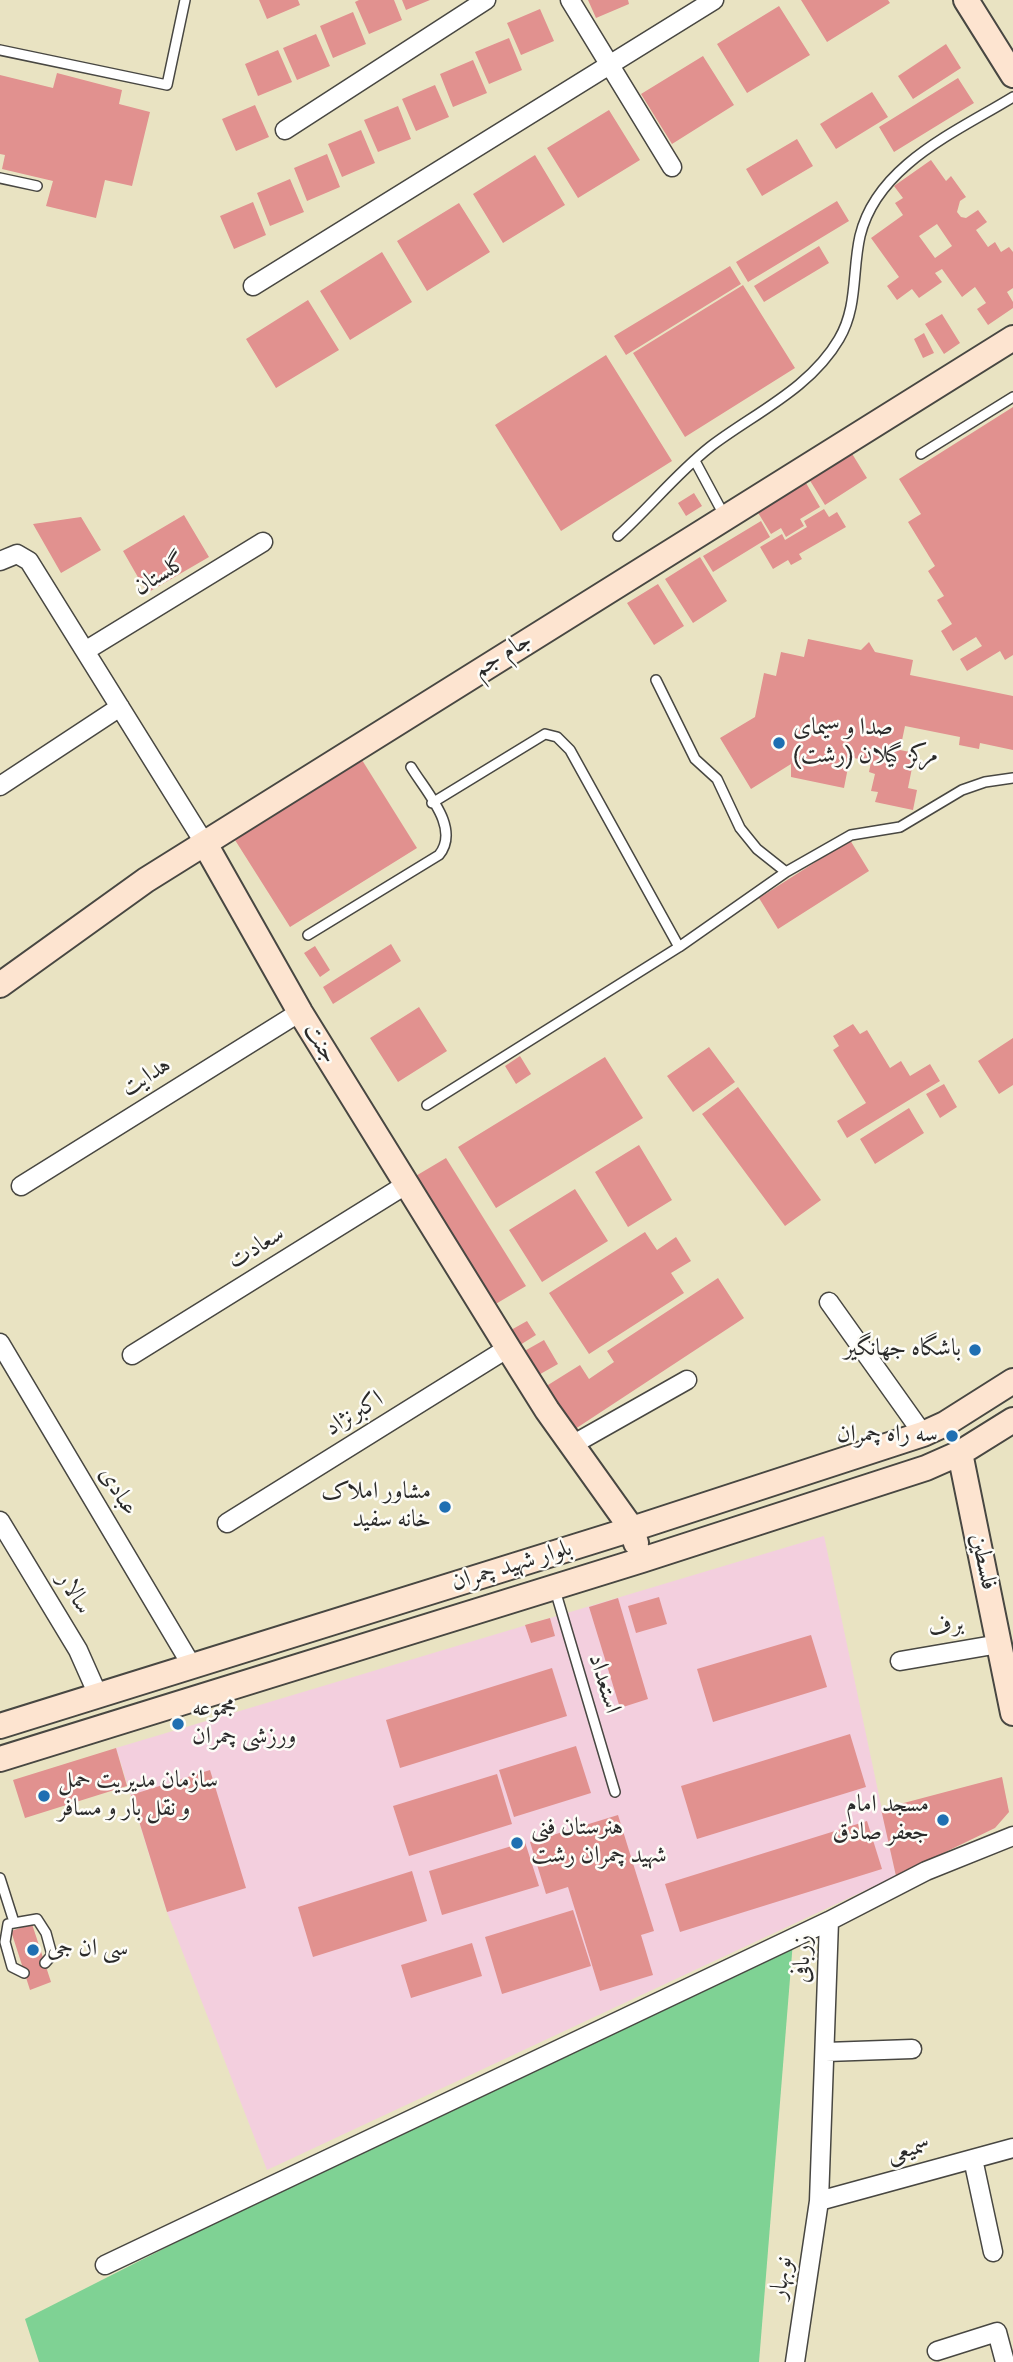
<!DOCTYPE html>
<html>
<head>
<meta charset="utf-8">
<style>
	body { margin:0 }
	canvas { display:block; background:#e9e3c2 }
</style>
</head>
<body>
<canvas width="1013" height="2362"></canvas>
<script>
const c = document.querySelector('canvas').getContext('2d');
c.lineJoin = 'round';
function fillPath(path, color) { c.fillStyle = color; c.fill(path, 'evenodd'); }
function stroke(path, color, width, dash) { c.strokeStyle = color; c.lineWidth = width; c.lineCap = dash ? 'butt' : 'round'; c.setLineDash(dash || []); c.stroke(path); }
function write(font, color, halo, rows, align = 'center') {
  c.font = font + ' "IM FELL DW Pica",Amiri,serif'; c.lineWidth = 5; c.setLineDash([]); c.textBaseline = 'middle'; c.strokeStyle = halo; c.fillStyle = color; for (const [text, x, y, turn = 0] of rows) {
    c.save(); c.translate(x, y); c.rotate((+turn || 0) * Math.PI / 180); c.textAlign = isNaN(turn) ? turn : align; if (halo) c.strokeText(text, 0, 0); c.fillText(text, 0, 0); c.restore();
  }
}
const built = new Path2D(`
	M824 1536 896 1876 267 2170 167 1912 116 1748Z`);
const green = new Path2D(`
	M794 1929 759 2362H39L25 2319Z`);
const building = new Path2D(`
	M259 0H298L300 5 267 19Z
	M359 0H394L402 20 369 34 355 2Z
	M402 0H430L406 10Z
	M588 0H628L629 4 596 18Z
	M801 0H888L890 3 827 42Z
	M779 6 810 55 747 93 717 44Z
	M540 9 554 41 521 55 507 23Z
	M353 12 366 44 333 58 320 26Z
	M316 34 330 66 297 80 283 48Z
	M509 38 522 70 489 84 475 52Z
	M946 44 961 68 913 99 898 76Z
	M278 50 292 82 258 96 245 64Z
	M703 56 734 105 672 144 641 94Z
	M473 60 487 93 453 107 440 74Z
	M57 73 122 90 119 104 150 112 132 186 105 180 96 218 46 206 53 181 2 169 5 155 0 154V75L53 88Z
	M958 78 974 103 894 152 879 127Z
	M435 85 449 117 416 131 402 99Z
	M872 92 888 117 836 149 820 124Z
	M255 105 269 137 236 151 222 119Z
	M398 106 411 139 378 152 364 120Z
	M609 110 640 160 578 198 547 148Z
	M361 130 375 163 342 177 328 144Z
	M797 139 813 166 762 196 746 169Z
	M327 154 340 187 307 201 294 168Z
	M535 155 565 205 503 243 473 194Z
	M931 160 946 181 951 176 966 197 960 201 957 212 961 217 966 218 978 210 987 222 976 230 988 247 995 242 1001 252 1009 247 1013 252V288L1007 292 1013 302V308L988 325 977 309 986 303 975 287 962 297 942 269 935 273 942 282 919 298 912 289 897 300 887 286 899 277 871 238 903 215 895 203 903 198 894 186ZM937 224 952 246 935 258 919 236Z
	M290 179 304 212 270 226 257 193Z
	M837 201 849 221 748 282 736 262Z
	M253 202 266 235 234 249 220 216Z
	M459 203 490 252 427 291 397 241Z
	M819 246 829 263 764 302 754 286Z
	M382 252 412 302 350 340 320 291Z
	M730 266 741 284 626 355 614 336Z
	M743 285 795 368 685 437 633 353Z
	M308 300 339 350 276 388 246 339Z
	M942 314 960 343 944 354 925 324Z
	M924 333 934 353 923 358 914 339Z
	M606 355 672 461 561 531 495 425Z
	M1013 407V655L1005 660 1000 651 967 671 960 659 982 646 976 637 953 651 941 631 952 624 937 600 944 596 928 571 935 566 908 522 921 514 899 479Z
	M851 452 867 478 825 505 809 479Z
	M806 483 820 507 800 519 804 526 786 537 781 528 771 534 757 511Z
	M694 493 702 506 686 516 678 503Z
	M824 509 829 517 837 512 846 527 799 554 802 559 791 565 788 560 773 569 760 547 782 534 785 540 807 527 804 521Z
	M184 515 209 557 147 593 123 551Z
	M81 517 101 550 61 573 33 524Z
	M761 521 770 537 713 572 703 556Z
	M700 557 727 601 693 623 665 579Z
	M658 584 684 626 654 645 627 603Z
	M808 639 861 650 869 642 875 652 913 660 910 675 1013 696V750L980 743 979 749 959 745 960 737 905 726 900 750 915 753 908 788 917 790 913 810 875 802 878 792 871 791 875 774 869 772 871 762 850 757 844 788 791 777V764L751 789 720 738 755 717 764 673 776 676 781 652 804 657Z
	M362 760 417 848 290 927 235 840Z
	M850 840 869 871 778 929 759 898Z
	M391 944 401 961 333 1004 323 987Z
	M315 946 330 970 320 977 304 953Z
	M419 1007 447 1051 398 1082 370 1038Z
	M853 1024 860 1034 867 1030 890 1068 901 1061 910 1076 930 1064 940 1081 847 1138 837 1121 866 1103 833 1050 839 1046 833 1036Z
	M1013 1038V1085L999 1094 978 1061Z
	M709 1047 735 1082 693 1112 667 1076Z
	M520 1056 531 1074 516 1084 505 1066Z
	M605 1057 643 1118 496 1208 458 1147Z
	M944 1084 957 1107 940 1118 926 1094Z
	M738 1087 821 1200 785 1226 702 1114Z
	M909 1108 924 1133 875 1164 860 1139Z
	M639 1145 672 1200 628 1227 595 1172Z
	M446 1158 526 1286 494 1305 414 1177Z
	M575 1189 608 1241 542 1282 509 1230Z
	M645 1232 657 1250 676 1237 691 1261 671 1273 684 1293 589 1354 549 1293Z
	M718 1278 744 1318 569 1433 540 1390 580 1365 589 1379 614 1362 607 1351Z
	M527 1321 536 1335 520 1345 511 1330Z
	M544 1340 558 1364 535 1377 521 1353Z
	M659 1597 667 1624 636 1633 628 1606Z
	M618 1598 648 1699 620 1708 589 1607Z
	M550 1618 555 1636 531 1643 525 1625Z
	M811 1635 827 1687 713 1722 697 1669Z
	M552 1668 567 1716 400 1768 386 1720Z
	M850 1734 866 1787 697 1839 681 1786Z
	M576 1746 591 1793 514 1817 499 1770Z
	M116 1748 127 1786 25 1818 13 1780Z
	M210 1770 246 1888 167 1912 131 1795Z
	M497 1774 512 1824 409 1856 393 1806Z
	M1002 1777 1009 1812 995 1828 896 1876 881 1809Z
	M618 1815 654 1931 641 1935 653 1975 600 1991 568 1887 546 1894 530 1842Z
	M867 1821 882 1869 680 1932 665 1884Z
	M525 1842 539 1886 442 1915 429 1871Z
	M412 1871 427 1921 313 1957 298 1907Z
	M573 1910 591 1966 502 1994 485 1937Z
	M32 1924 51 1982 30 1990 11 1931Z
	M472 1943 482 1976 411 1998 401 1965Z`);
const lane = new Path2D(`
	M0 50 167 85 185 0
	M0 178 37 186
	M921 454 1013 397
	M695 461 724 515
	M618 536C649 508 677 473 710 447 753 414 810 389 839 339 858 307 852 271 860 236 877 165 956 132 1013 97
	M656 680 695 759 717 779 740 828 757 849 786 872
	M432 803 545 734 557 737 570 750 679 947
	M308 935 439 855C461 828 426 792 411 767
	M427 1105 679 947 786 872 851 835 900 827 962 790 985 782 1013 778
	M555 1590 615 1792
	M0 1878 14 1922
	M24 1973 12 1967 5 1942 8 1924 37 1919 46 1933 52 1955 45 1963`);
const street = new Path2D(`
	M570 0 672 167
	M285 130 486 0
	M253 286 714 0
	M0 561 17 554 29 561 205 844
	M85 651 263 542
	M0 786 120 707
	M21 1186 300 1012
	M829 1302 923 1434
	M0 1343 192 1666
	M132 1355 407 1184
	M572 1445 687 1380
	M0 1521 78 1650 98 1695
	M227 1523 508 1348
	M900 1661 999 1644
	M826 2052 912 2049
	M973 2159 993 2252
	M819 2201 1013 2148
	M105 2265 829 1921 926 1871 1013 1836
	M937 2351 997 2332 1005 2362
	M795 2362 819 2201 829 1921`);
const secondary = new Path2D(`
	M966 0 1013 75
	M205 844 300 1012 508 1348 547 1410 632 1529 636 1543
	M0 985 146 880 1013 338
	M960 1453 1013 1713
	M0 1726 632 1529 923 1434 945 1424 1013 1381
	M0 1759 642 1560 926 1468 960 1453 1013 1420`);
const markers = [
	[779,743,7,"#1f6fb2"],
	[975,1350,7,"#1f6fb2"],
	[952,1436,7,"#1f6fb2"],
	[445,1507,7,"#1f6fb2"],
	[178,1724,7,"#1f6fb2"],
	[44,1796,7,"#1f6fb2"],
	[943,1820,7,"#1f6fb2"],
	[517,1843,7,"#1f6fb2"],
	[33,1950,7,"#1f6fb2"]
];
const streetNames = [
	["گلستان",161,576,-32],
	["جام جم",503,656,-32],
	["جنت",319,1044,58],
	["هدایت",147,1078,-32],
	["سعادت",257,1249,-32],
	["اکبرنژاد",355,1415,-32],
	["عبادی",117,1492,59],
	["فلسطین",982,1562,78],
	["بلوار شهید چمران",512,1567,-17],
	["سالار",73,1594,59],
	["برف",946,1628,-9],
	["استعداد",603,1684,73],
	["زربافی",804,1959,-88],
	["سمیعی",909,2151,-15],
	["نوبهار",783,2278,-81]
];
const poiNames = [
	["صدا و سیمای",793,729],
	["مرکز گیلان (رشت)",793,757],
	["باشگاه جهانگیر",961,1350,"right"],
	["سه راه چمران",938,1436,"right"],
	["مشاور املاک",431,1493,"right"],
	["خانه سفید",431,1521,"right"],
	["مجموعه",192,1710],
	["ورزشی چمران",192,1738],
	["سازمان مدیریت حمل",58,1782],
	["و نقل بار و مسافر",58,1810],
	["مسجد امام",929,1806,"right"],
	["جعفر صادق",929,1834,"right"],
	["هنرستان فنی",531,1829],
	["شهید چمران رشت",531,1857],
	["سی ان جی",47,1950]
];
fillPath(built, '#f3cfde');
fillPath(green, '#7fd294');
fillPath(building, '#e1918f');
stroke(lane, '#484742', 12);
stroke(street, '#484742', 21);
stroke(secondary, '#484742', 28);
stroke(lane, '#fff', 9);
stroke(street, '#fff', 18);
stroke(secondary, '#fde4d0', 24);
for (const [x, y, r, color] of markers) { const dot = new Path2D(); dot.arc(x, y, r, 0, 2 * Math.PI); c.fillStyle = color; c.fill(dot); stroke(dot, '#fdfcf7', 2.5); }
write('24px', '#2b2b2b', '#fdfcf7', streetNames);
write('24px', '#2b2b2b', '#fdfcf7', poiNames, 'left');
</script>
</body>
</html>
